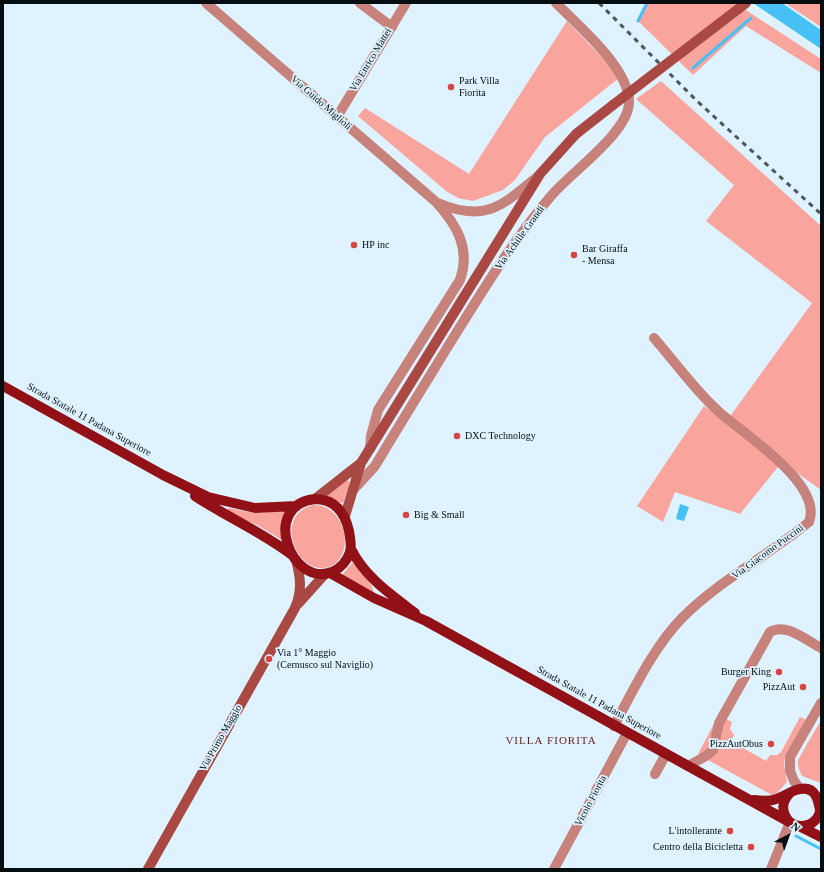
<!DOCTYPE html>
<html>
<head>
<meta charset="utf-8">
<style>
	body { margin:0 }
	#map { position:relative; width:824px; height:872px; overflow:hidden; background:#def3ff; font-family:Georgia,serif }
	canvas { display:block }
	.frame { position:absolute; inset:0; border:4px solid #070e11; pointer-events:none }
	.north { position:absolute; left:768px; top:816px; width:40px; height:40px; -webkit-text-stroke:3px #def3ff; paint-order:stroke; rotate:41deg; font-size:11px; font-weight:700; line-height:16px; text-align:center; color:#070e11 }
	.north::after { content:''; display:block; margin:auto; width:14px; height:18px; background:#070e11; clip-path:polygon(50% 0,100% 100%,50% 72%,0 100%) }
</style>
</head>
<body>
<div id="map">
<canvas width="824" height="872"></canvas>
<div class="frame"></div>
<div class="north">N</div>
</div>
<script>
const c = document.querySelector('canvas').getContext('2d');
c.lineJoin = 'round';
function fillPath(path, color) { c.fillStyle = color; c.fill(path, 'evenodd'); }
function stroke(path, color, width, dash) { c.strokeStyle = color; c.lineWidth = width; c.lineCap = dash ? 'butt' : 'round'; c.setLineDash(dash || []); c.stroke(path); }
function write(font, color, halo, rows, align = 'center') {
  c.font = font + ' Georgia,serif'; c.lineWidth = 3.5; c.setLineDash([]); c.textBaseline = 'middle'; c.strokeStyle = halo; c.fillStyle = color; for (const [text, x, y, turn = 0] of rows) {
    c.save(); c.translate(x, y); c.rotate((+turn || 0) * Math.PI / 180); c.textAlign = isNaN(turn) ? turn : align; if (halo) c.strokeText(text, 0, 0); c.fillText(text, 0, 0); c.restore();
  }
}
const green = new Path2D(`
	M647 3H735L821 59V73L746 26 693 75 638 21Z
	M785 3H821V27Z
	M567 21 616 72 619 78 545 137 515 180 503 190 473 201 458 198 446 191 358 116 365 108 469 174Z
	M661 81 821 226V490L782 462 740 514 675 492 663 522 637 506 704 406 726 422 812 303 706 221 734 185 636 99Z
	M347 479 350 483 343 503H340L326 496Z
	M313 505C349 504 357 564 324 568 296 571 273 516 313 505Z
	M228 508 255 513 286 511 281 526 282 540 257 525 227 512Z
	M353 562C359 571 372 582 374 592L342 575Z
	M800 717 807 720 785 756 784 765 787 782 777 793 772 795 708 760 726 719 732 722 730 729 734 735 731 741 766 761 770 755H777L781 752Z
	M716 720 711 746 702 754H698Z
	M821 721V783L802 776C800 771 797 766 798 761 799 757 817 727 821 721Z`);
const water = new Path2D(`
	M753 3H782L821 30V49Z
	M680 504 689 507 684 521 676 519Z`);
const stream = new Path2D(`
	M638 21 647 3
	M693 68 751 18
	M796 836 821 849`);
const minor = new Path2D(`
	M206 3 436 202C457 225 471 249 460 280L378 410 371 436 370 449
	M360 3 392 27
	M337 117 406 3
	M438 203C485 223 502 206 537 177
	M353 490 375 466C401 422 428 379 455 335 485 287 514 239 551 196 570 173 628 133 629 103 630 69 579 26 556 3
	M614 726C633 691 654 646 683 617 720 580 769 555 809 522 824 483 740 432 717 410 694 389 675 362 654 338
	M688 766 706 756 713 750 719 723 770 632C786 622 807 641 821 648
	M655 774 666 754
	M800 789 794 781 790 771V757L821 703
	M554 869 627 733
	M771 869 790 822`);
const secondary = new Path2D(`
	M315 499 361 463 540 174 576 134 613 105
	M345 516 361 463
	M298 604 325 574
	M148 869 295 608C302 591 301 579 296 560`);
const primary = new Path2D(`
	M3 386 163 475 208 497 255 508 296 506
	M195 496C227 517 262 532 292 555
	M315 499C335 499 345 513 349 531 350 538 352 545 350 552 347 561 341 568 332 572 291 588 260 505 315 499Z
	M351 549C365 577 390 594 415 613
	M330 573 374 598 426 621 793 824C805 829 816 824 820 812
	M754 800C761 801 769 802 776 799 784 797 789 792 796 790 818 783 819 804 821 817
	M788 820C781 811 782 801 790 793
	M801 827 821 837`);
const rail = new Path2D(`
	M599 3 697 101 821 214`);
const secondaryBridge = new Path2D(`
	M613 105 746 3`);
const markers = [
	[451,87,4,"#d54641"],
	[354,245,4,"#d54641"],
	[574,255,4,"#d54641"],
	[457,436,4,"#d54641"],
	[406,515,4,"#d54641"],
	[269,659,4,"#d54641"],
	[779,672,4,"#d54641"],
	[803,687,4,"#d54641"],
	[771,744,4,"#d54641"],
	[730,831,4,"#d54641"],
	[751,847,4,"#d54641"]
];
const streetNames = [
	["Via Enrico Mattei",371,60,-59],
	["Via Guido Miglioli",321,103,41],
	["Via Achille Grandi",520,238,-54],
	["Strada Statale 11 Padana Superiore",89,420,29],
	["Via Giacomo Puccini",768,552,-36],
	["Strada Statale 11 Padana Superiore",599,703,29],
	["Via Primo Maggio",221,738,-60],
	["Vicolo Fiorita",591,801,-62]
];
const poiNames = [
	["Park Villa",459,81],
	["Fiorita",459,93],
	["HP inc",362,245],
	["Bar Giraffa",582,249],
	["- Mensa",582,261],
	["DXC Technology",465,436],
	["Big & Small",414,515],
	["Via 1° Maggio",277,653],
	["(Cernusco sul Naviglio)",277,665],
	["Burger King",771,672,"right"],
	["PizzAut",795,687,"right"],
	["PizzAutObus",763,744,"right"],
	["L'intollerante",722,831,"right"],
	["Centro della Bicicletta",743,847,"right"]
];
const neighbourhoodNames = [
	["VILLA FIORITA",551,741]
];
fillPath(green, '#f9a59d');
fillPath(water, '#47c0f6');
stroke(stream, '#47c0f6', 3);
stroke(minor, '#c6827b', 10);
stroke(secondary, '#aa4943', 10);
stroke(primary, '#921117', 10);
stroke(rail, '#4c575d', 3, [5, 5]);
stroke(secondaryBridge, '#aa4943', 10);
for (const [x, y, r, color] of markers) { const dot = new Path2D(); dot.arc(x, y, r, 0, 2 * Math.PI); c.fillStyle = color; c.fill(dot); stroke(dot, '#def3ff', 1.5); }
write('10px', '#070e11', '#def3ff', streetNames);
write('10px', '#070e11', '#def3ff', poiNames, 'left');
c.letterSpacing = '1px';
write('11px', '#641f1c', '#def3ff', neighbourhoodNames);
c.letterSpacing = '0px';
</script>
</body>
</html>
